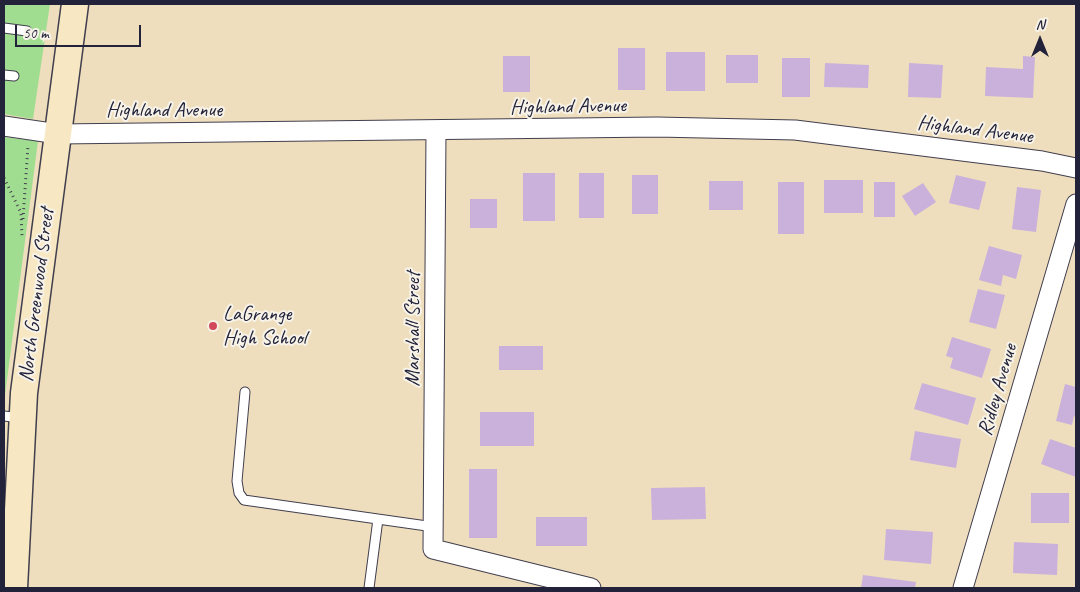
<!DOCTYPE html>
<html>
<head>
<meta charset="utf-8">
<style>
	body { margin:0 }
	#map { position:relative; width:1080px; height:592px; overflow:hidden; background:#efdebd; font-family:Caveat,sans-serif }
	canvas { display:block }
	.frame { position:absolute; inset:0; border:5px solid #22223b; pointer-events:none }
	.north { position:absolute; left:1015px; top:15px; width:50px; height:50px; -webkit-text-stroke:4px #f7f3e8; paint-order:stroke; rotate:0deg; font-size:14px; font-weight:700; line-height:20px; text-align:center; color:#22223b }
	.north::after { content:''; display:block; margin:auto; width:18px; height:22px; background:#22223b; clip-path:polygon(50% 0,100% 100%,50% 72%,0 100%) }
	.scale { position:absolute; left:15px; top:25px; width:126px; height:22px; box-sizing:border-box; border:2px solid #22223b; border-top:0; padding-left:6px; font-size:15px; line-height:18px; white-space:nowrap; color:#22223b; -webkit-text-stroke:4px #f7f3e8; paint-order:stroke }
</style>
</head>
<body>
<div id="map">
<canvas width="1080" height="592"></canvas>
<div class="frame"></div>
<div class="north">N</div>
<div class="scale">50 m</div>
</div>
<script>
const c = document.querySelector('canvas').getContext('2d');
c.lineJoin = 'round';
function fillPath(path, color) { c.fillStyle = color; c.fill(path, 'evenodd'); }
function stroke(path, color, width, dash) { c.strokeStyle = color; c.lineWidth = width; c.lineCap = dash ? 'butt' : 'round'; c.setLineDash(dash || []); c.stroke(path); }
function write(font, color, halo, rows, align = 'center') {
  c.font = font + ' Caveat,sans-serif'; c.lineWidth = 4; c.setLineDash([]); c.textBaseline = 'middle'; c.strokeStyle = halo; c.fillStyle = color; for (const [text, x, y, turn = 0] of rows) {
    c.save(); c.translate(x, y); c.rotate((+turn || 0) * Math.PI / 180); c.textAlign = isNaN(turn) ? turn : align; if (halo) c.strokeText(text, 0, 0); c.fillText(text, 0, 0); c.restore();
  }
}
const green = new Path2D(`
	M4 4H50L33 119 4 114Z
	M4 137 38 141 4 403Z`);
const building = new Path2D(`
	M618 48H645V90H618Z
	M666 52H705V91H666Z
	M726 55H758V83H726Z
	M503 56H530V92H503Z
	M1023 56 1035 57 1033 98 985 96 986 67 1023 69Z
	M782 58H810V97H782Z
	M825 63 869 65 868 88 824 87Z
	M909 63 943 65 941 98 908 97Z
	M523 173H555V221H523Z
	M579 173H604V218H579Z
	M632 175H658V214H632Z
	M956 175 986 182 979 210 949 203Z
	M824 180H863V213H824Z
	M709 181H743V210H709Z
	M778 182H804V234H778Z
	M874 182H895V217H874Z
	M923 183 936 202 915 216 902 196Z
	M1017 187 1041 190 1036 232 1012 229Z
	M470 199H497V228H470Z
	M989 246 1022 255 1016 279 1003 275 1001 286 979 280Z
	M978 289 1005 295 996 329 969 322Z
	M952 337 991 349 982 378 950 368 953 358 946 356Z
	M499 346H543V370H499Z
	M922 383 976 398 968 425 914 409Z
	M1065 384 1076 387V417L1074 416 1072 425 1056 421Z
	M480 412H534V446H480Z
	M915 431 961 439 956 468 910 460Z
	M1050 439 1076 448V477L1041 464Z
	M469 469H497V538H469Z
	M705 487 706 519 652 520 651 488Z
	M1031 493H1069V523H1031Z
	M536 517H587V546H536Z
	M886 529 933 532 931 564 884 560Z
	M1014 542 1058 544 1057 575 1013 573Z
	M863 575 916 582 915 588H861Z`);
const path = new Path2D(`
	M4 178 21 213 22 236
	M23 219 28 146`);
const lane = new Path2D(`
	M4 28 27 31
	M4 75 14 76
	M245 392 237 481 239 493 244 500 434 527
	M4 416 21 418
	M369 588 378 519`);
const street = new Path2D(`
	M4 126 58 134 657 127 795 130 1042 161 1076 168
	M436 131 433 549 591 588
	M963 588 1076 204`);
const secondary = new Path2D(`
	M14 588 24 393 75 4`);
const markers = [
	[213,326,5,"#d1495b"]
];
const streetNames = [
	["Highland Avenue",568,107,-1],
	["Highland Avenue",164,110],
	["Highland Avenue",975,130,7],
	["North Greenwood Street",37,295,-83],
	["Marshall Street",413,329,-90],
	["Ridley Avenue",998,390,-74]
];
const poiNames = [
	["LaGrange",223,314],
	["High School",223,338]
];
fillPath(green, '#a1dd91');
fillPath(building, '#c9b1db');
stroke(lane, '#413e4e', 11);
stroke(street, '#413e4e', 21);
stroke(secondary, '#413e4e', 29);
stroke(path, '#413e4e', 3, [1, 4]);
stroke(lane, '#fff', 9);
stroke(street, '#fff', 19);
stroke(secondary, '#f7e8c3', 26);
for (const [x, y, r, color] of markers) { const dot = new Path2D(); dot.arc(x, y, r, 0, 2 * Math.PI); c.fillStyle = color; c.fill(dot); stroke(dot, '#f7f3e8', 2); }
write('21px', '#22223b', '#f7f3e8', streetNames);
write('21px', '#22223b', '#f7f3e8', poiNames, 'left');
</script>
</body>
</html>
